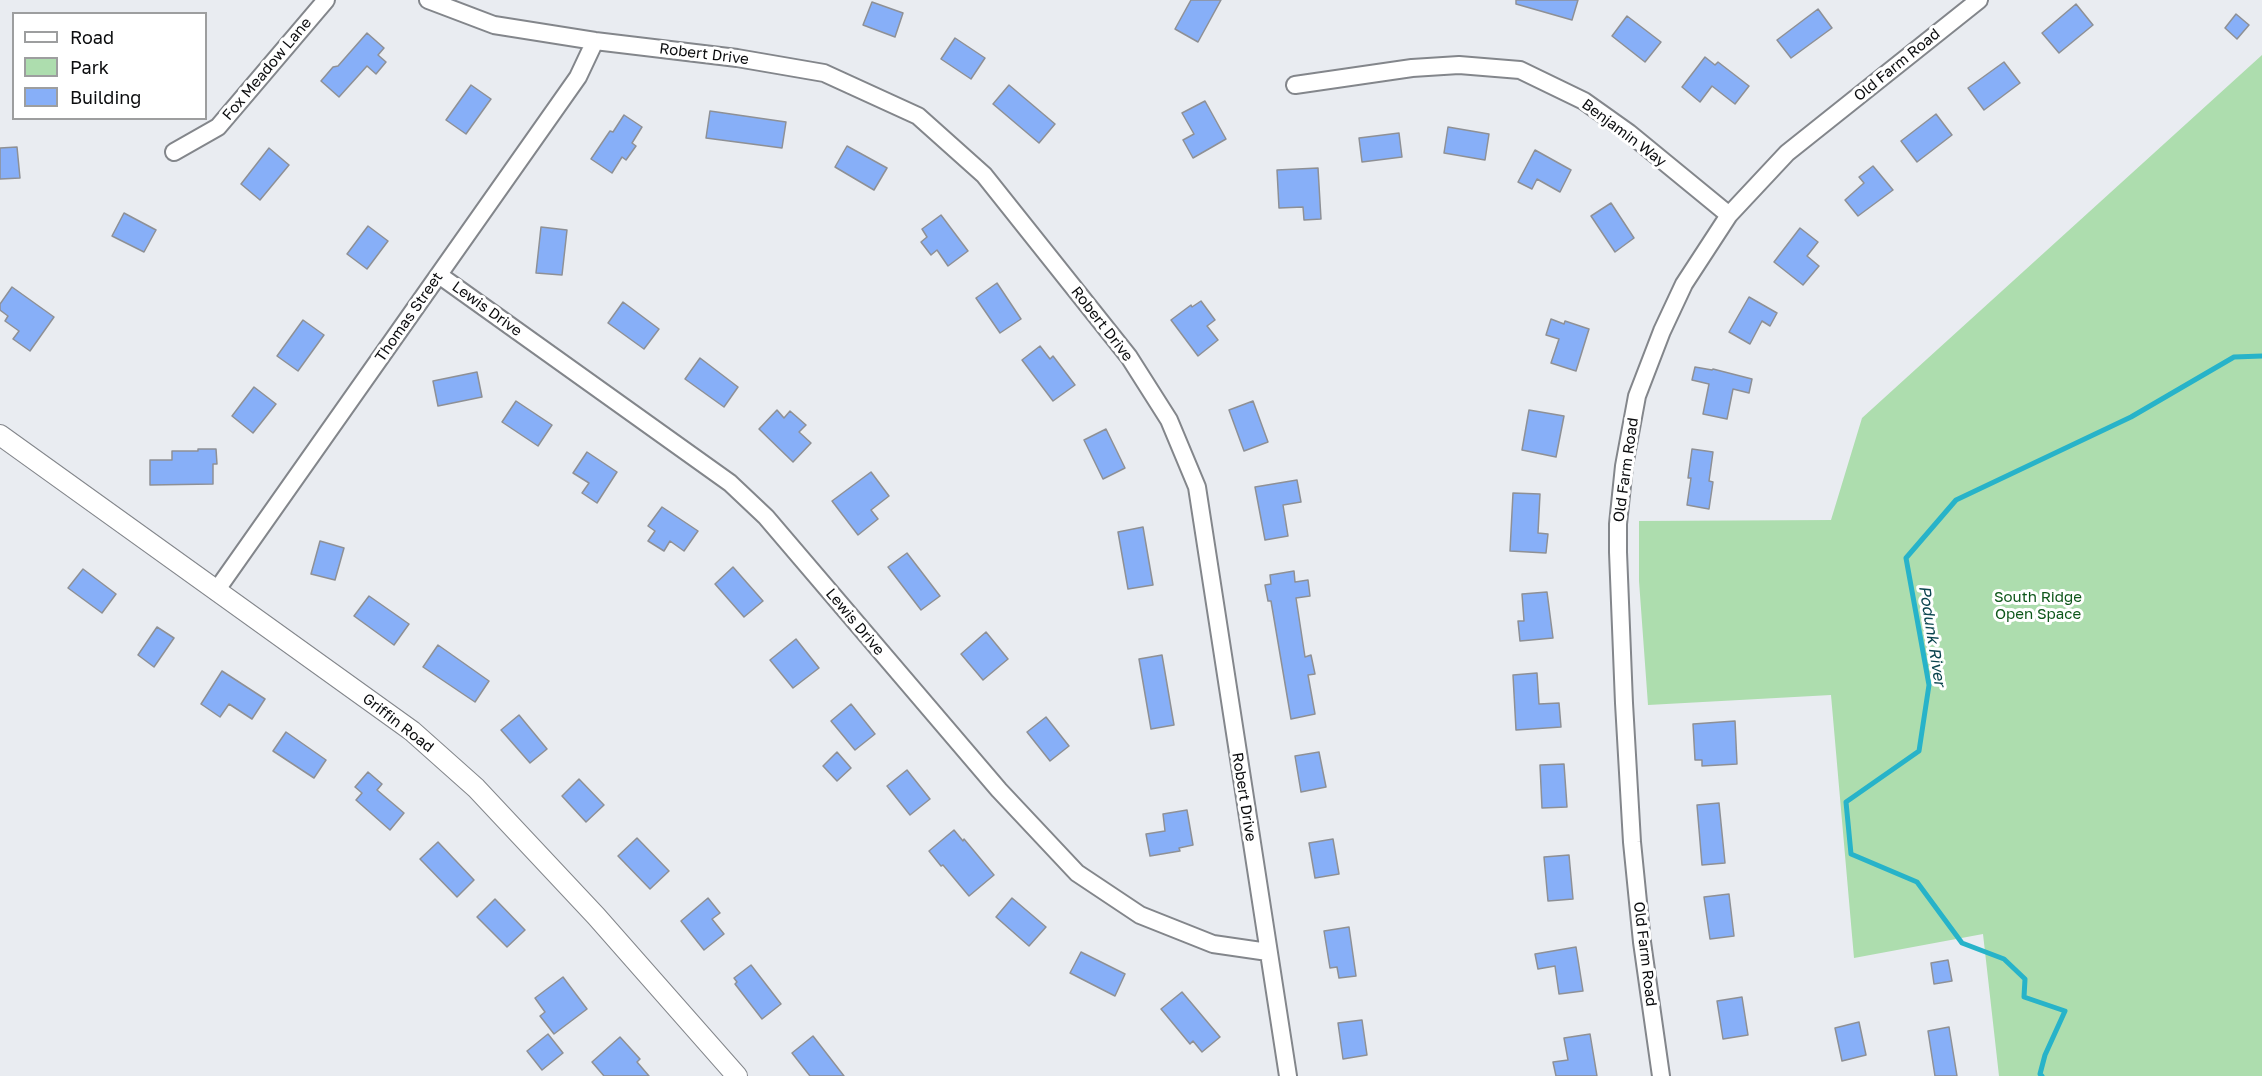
<!DOCTYPE html>
<html>
<head>
<meta charset="utf-8">
<style>
	body { margin:0 }
	#map { position:relative; width:2262px; height:1076px; overflow:hidden; background:#e9ecf1; font-family:"Golos Text",sans-serif }
	canvas { display:block }
	.legend { position:absolute; left:12px; top:12px; width:195px; height:108px; box-sizing:border-box; background:#fff; border:2px solid #9d9e9f; margin:0; padding:8px 10px; list-style:none; font-size:18px; color:#0b0c0e }
	.legend li { display:flex; align-items:center; gap:12px; height:30px }
	.legend b { width:30px; border:2px solid #9d9e9f }
</style>
</head>
<body>
<div id="map">
<canvas width="2262" height="1076"></canvas>
<ul class="legend">
<li><b style="height:8px;background:#fff"></b>Road</li>
<li><b style="height:16px;background:#adddae"></b>Park</li>
<li><b style="height:16px;background:#87aff8"></b>Building</li>
</ul>
</div>
<script>
const c = document.querySelector('canvas').getContext('2d');
c.lineJoin = 'round';
function fillPath(path, color) { c.fillStyle = color; c.fill(path, 'evenodd'); }
function stroke(path, color, width, dash) { c.strokeStyle = color; c.lineWidth = width; c.lineCap = dash ? 'butt' : 'round'; c.setLineDash(dash || []); c.stroke(path); }
function write(font, color, halo, rows, align = 'center') {
  c.font = font + ' "Golos Text",sans-serif'; c.lineWidth = 6; c.setLineDash([]); c.textBaseline = 'middle'; c.strokeStyle = halo; c.fillStyle = color; for (const [text, x, y, turn = 0] of rows) {
    c.save(); c.translate(x, y); c.rotate((+turn || 0) * Math.PI / 180); c.textAlign = isNaN(turn) ? turn : align; if (halo) c.strokeText(text, 0, 0); c.fillText(text, 0, 0); c.restore();
  }
}
const green = new Path2D(`
	M2262 55V1076H1999L1983 934 1854 958 1831 695 1648 705 1639 581V521L1831 520 1862 418Z`);
const stream = new Path2D(`
	M2042 1076 2040 1074 2045 1055 2065 1011 2024 997 2025 979 2004 959 1962 943 1917 882 1851 854 1846 802 1919 751 1929 685 1906 558 1956 500 2131 417 2234 357 2262 356`);
const building = new Path2D(`
	M1191 0H1221L1198 42 1175 29Z
	M1516 0H1578L1572 20 1516 4Z
	M872 2 903 13 895 37 863 25Z
	M2076 4 2093 25 2059 53 2042 33Z
	M1818 9 1832 28 1791 58 1777 40Z
	M2236 14 2249 25 2237 39 2225 28Z
	M1627 16 1661 42 1645 62 1612 36Z
	M367 33 384 48 378 55 386 62 376 74 367 66 339 97 321 81 333 67 338 66Z
	M955 38 985 58 971 79 941 59Z
	M1705 57 1715 65 1718 62 1749 86 1735 104 1712 86 1700 102 1682 87Z
	M2004 62 2020 83 1984 110 1968 88Z
	M471 85 491 99 466 134 446 120Z
	M1009 85 1055 124 1039 143 993 104Z
	M1205 101 1226 139 1193 158 1183 140 1194 134 1182 113Z
	M710 111 786 122 782 148 706 138Z
	M1936 114 1952 135 1917 162 1901 141Z
	M624 115 642 127 632 143 636 146 626 160 622 157 612 173 591 159 610 131 613 132Z
	M1448 127 1489 134 1485 160 1444 153Z
	M1399 133 1402 157 1362 162 1359 138Z
	M847 146 887 168 874 190 835 167Z
	M17 147 20 178 0 179V148Z
	M269 148 289 165 260 200 241 184Z
	M1535 150 1571 170 1560 192 1537 179 1532 189 1518 182Z
	M1873 166 1893 190 1858 216 1845 200 1864 183 1859 177Z
	M1318 168 1321 219 1304 220 1303 207 1279 208 1277 170Z
	M1611 203 1634 238 1615 252 1591 216Z
	M124 213 156 230 144 252 112 236Z
	M941 215 968 251 948 266 937 250 931 255 921 242 927 237 922 229Z
	M368 226 388 241 367 269 347 254Z
	M541 227 567 230 562 275 536 273Z
	M1800 228 1818 242 1807 256 1819 266 1803 285 1774 262Z
	M997 283 1021 319 1000 333 976 298Z
	M12 287 54 317 30 351 13 339 19 331 5 321 8 316 0 310V304Z
	M1749 297 1777 313 1770 326 1762 321 1750 344 1729 332Z
	M1201 301 1215 320 1207 326 1218 340 1198 356 1171 320 1191 305 1192 307Z
	M623 302 659 329 644 349 608 323Z
	M1551 319 1564 324 1565 321 1589 329 1576 371 1551 363 1559 339 1546 335Z
	M303 320 324 335 298 371 277 356Z
	M1040 346 1050 359 1053 356 1075 385 1053 401 1022 360Z
	M700 358 738 387 724 407 685 379Z
	M1695 367 1712 370 1713 369 1752 379 1749 393 1733 389 1727 419 1703 414 1709 384 1692 380Z
	M477 372 482 397 438 406 433 381Z
	M254 387 276 404 253 433 232 416Z
	M516 401 552 425 538 446 502 422Z
	M1253 401 1268 442 1244 451 1229 410Z
	M777 410 784 418 790 411 806 425 799 432 811 443 793 462 759 429Z
	M1529 410 1564 416 1556 457 1522 450Z
	M1106 429 1125 468 1103 479 1084 440Z
	M198 449H216L217 464H213V484L150 485V460H172V451H198Z
	M1692 449 1713 452 1709 481 1713 482 1709 509 1687 505 1691 478H1688Z
	M587 452 617 472 597 503 582 493 589 483 573 473Z
	M871 472 889 496 871 510 878 519 858 535 832 501Z
	M1297 480 1301 502 1283 505 1288 536 1265 540 1255 487Z
	M1513 493 1540 494 1538 533 1548 534 1546 553 1510 551Z
	M662 507 698 531 684 551 670 541 664 551 648 541 655 531 648 526Z
	M1143 527 1153 585 1128 589 1118 532Z
	M320 541 344 548 335 580 311 574Z
	M907 553 940 596 921 610 888 567Z
	M733 567 763 601 744 617 715 584Z
	M83 569 116 594 102 613 68 588Z
	M1294 571 1295 582 1308 580 1310 596 1296 598 1305 657 1311 655 1315 674 1308 675 1315 714 1291 719 1271 601H1268L1265 585 1271 584 1270 575Z
	M1547 592 1553 638 1520 641 1518 621H1524L1522 594Z
	M369 596 409 624 394 645 354 616Z
	M157 627 174 638 154 667 138 655Z
	M986 632 1008 659 983 680 961 654Z
	M796 639 819 668 793 688 770 660Z
	M438 645 489 681 475 702 423 667Z
	M1162 655 1174 725 1151 729 1139 659Z
	M222 671 265 699 252 719 229 704 220 717 201 704Z
	M1537 673 1539 704 1559 703 1561 727 1516 730 1513 675Z
	M851 704 875 734 855 750 831 721Z
	M519 715 547 749 530 763 501 730Z
	M1046 717 1069 746 1050 761 1027 732Z
	M1735 721 1737 764 1702 766V760H1695L1693 724Z
	M286 732 326 760 314 778 273 751Z
	M837 752 851 768 837 781 823 766Z
	M1319 752 1326 787 1301 792 1295 756Z
	M1564 764 1567 807 1542 808 1540 765Z
	M907 770 930 799 910 815 887 786Z
	M368 772 382 784 377 790 404 813 390 830 356 800 362 793 355 787Z
	M579 779 604 805 586 822 562 796Z
	M1719 803 1725 863 1702 865 1697 805Z
	M1187 810 1193 845 1179 848 1180 851 1150 856 1146 834 1165 831 1163 814Z
	M954 830 963 841 964 839 994 875 969 896 943 865 941 866 929 851Z
	M637 838 669 871 650 889 618 856Z
	M1333 839 1339 874 1315 878 1309 843Z
	M438 842 474 880 457 897 420 859Z
	M1569 855 1573 899 1548 901 1544 857Z
	M1729 894 1734 936 1710 939 1704 897Z
	M708 898 720 913 712 919 724 934 704 950 681 921Z
	M1012 898 1046 927 1029 946 996 917Z
	M495 899 525 930 507 947 477 917Z
	M1349 927 1356 976 1339 978 1337 967 1330 968 1324 931Z
	M1576 947 1583 991 1559 994 1555 966 1538 969 1535 954Z
	M1081 952 1125 974 1115 996 1070 973Z
	M1948 960 1952 981 1934 984 1931 963Z
	M751 965 781 1004 762 1019 735 984 737 982 734 978Z
	M563 977 587 1009 554 1034 540 1016 545 1012 535 998Z
	M1182 992 1220 1037 1202 1052 1193 1041 1190 1044 1161 1009Z
	M1742 997 1748 1035 1723 1039 1717 1001Z
	M1362 1020 1367 1055 1343 1059 1338 1023Z
	M1859 1022 1866 1055 1842 1061 1835 1028Z
	M1949 1027 1957 1076H1935L1928 1031Z
	M548 1034 563 1053 542 1070 527 1051Z
	M1590 1034 1597 1076H1556L1553 1062 1568 1060 1564 1038Z
	M813 1036 844 1076H810L792 1053Z
	M620 1037 640 1059 637 1062 649 1076H604L592 1062Z`);
const minor = new Path2D(`
	M428 0 494 25 595 41 737 58 824 73 918 116 984 175 1129 357 1169 420 1197 487 1288 1076
	M1295 85 1412 68 1459 65 1520 70 1584 101 1629 133 1729 215
	M174 152 218 127 326 0
	M439 275 730 483 766 517 999 790 1077 873 1140 915 1213 944 1268 952
	M216 591 578 77 595 41
	M1661 1076 1642 942 1632 842 1624 703 1618 552V524L1624 466 1637 396 1662 331 1684 284 1729 215 1787 153 1979 0`);
const tertiary = new Path2D(`
	M0 435 412 731 476 788 596 916 737 1076`);
const streetNames = [
	["Robert Drive",704,54,7],
	["Old Farm Road",1897,65,-39],
	["Fox Meadow Lane",267,69,-50],
	["Benjamin Way",1624,133,37],
	["Lewis Drive",487,309,36],
	["Thomas Street",409,317,-55],
	["Robert Drive",1102,324,52],
	["Old Farm Road",1626,470,-82],
	["Lewis Drive",855,622,50],
	["Griffin Road",398,723,38],
	["Robert Drive",1244,797,81],
	["Old Farm Road",1645,954,83]
];
const parkNames = [
	["South Ridge",2038,597],
	["Open Space",2038,614]
];
const waterNames = [
	["Podunk River",1932,636,81]
];
fillPath(green, '#adddae');
stroke(stream, '#27b3c9', 5);
fillPath(building, '#87aff8');
stroke(building, '#8e9095', 1.5);
stroke(minor, '#83868b', 20);
stroke(tertiary, '#83868b', 22);
stroke(minor, '#fff', 16);
stroke(tertiary, '#fff', 20);
write('15px', '#0b0c0e', '#fff', streetNames);
write('15px', '#0d5619', '#fff', parkNames);
write('italic 16px', '#0b454f', '#fff', waterNames);
</script>
</body>
</html>
